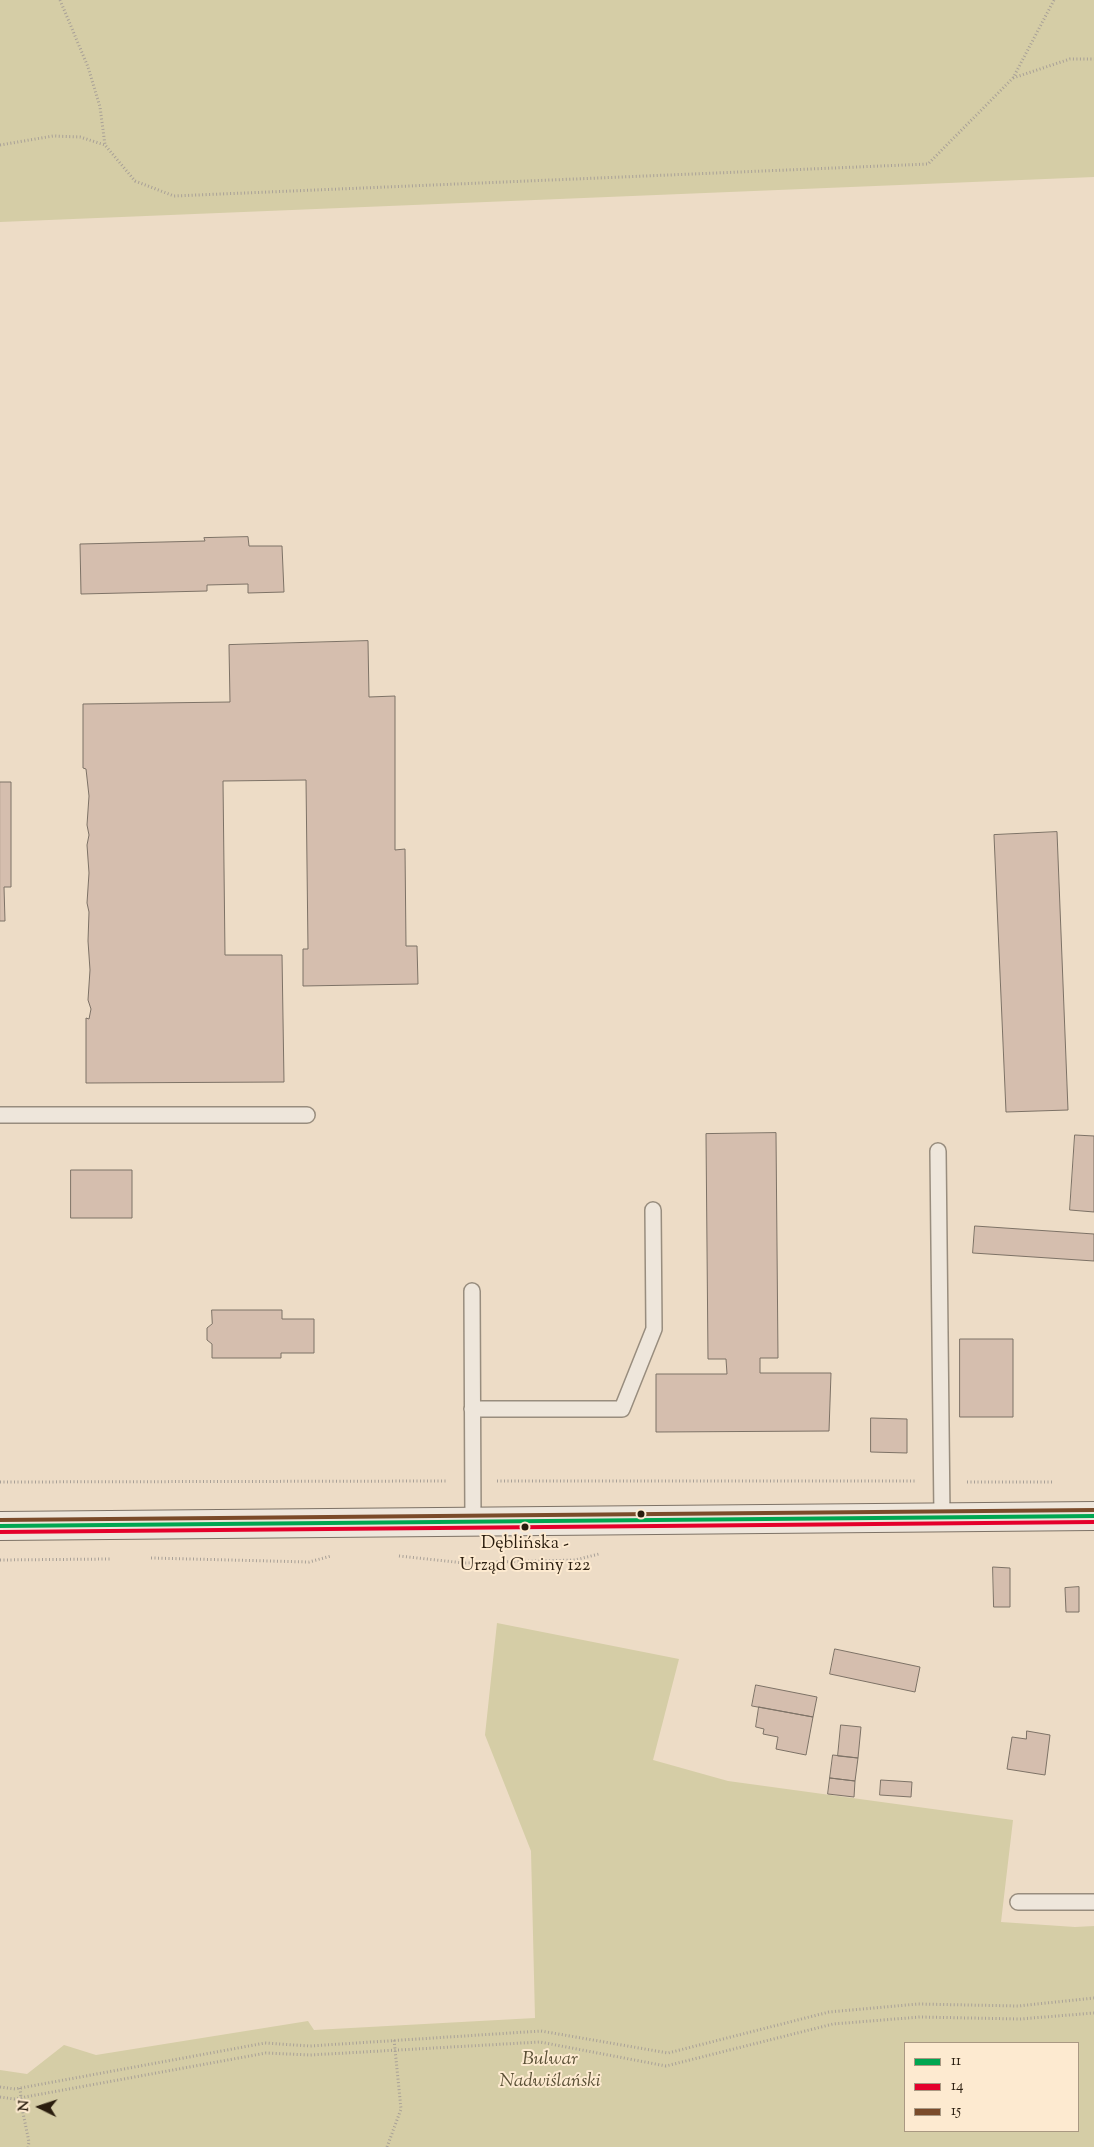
<!DOCTYPE html>
<html>
<head>
<meta charset="utf-8">
<style>
	body { margin:0 }
	#map { position:relative; width:1094px; height:2147px; overflow:hidden; background:#eddcc6; font-family:"Sorts Mill Goudy",serif }
	canvas { display:block }
	.legend { position:absolute; left:904px; top:2042px; width:175px; height:90px; box-sizing:border-box; background:#fdead0; border:1px solid #a99882; margin:0; padding:6px 9px; list-style:none; font-size:15px; color:#2a1d0e }
	.legend li { display:flex; align-items:center; gap:10px; height:25px }
	.legend b { width:25px; border:1px solid #a99882 }
	.north { position:absolute; left:15px; top:2082px; width:50px; height:50px; -webkit-text-stroke:4px #fdead0; paint-order:stroke; rotate:274deg; font-size:14px; font-weight:700; line-height:20px; text-align:center; color:#2a1d0e }
	.north::after { content:''; display:block; margin:auto; width:18px; height:22px; background:#2a1d0e; clip-path:polygon(50% 0,100% 100%,50% 72%,0 100%) }
</style>
</head>
<body>
<div id="map">
<canvas width="1094" height="2147"></canvas>
<ul class="legend">
<li><b style="height:6px;background:#00a651"></b>11</li>
<li><b style="height:6px;background:#e4002b"></b>14</li>
<li><b style="height:6px;background:#7a4b2a"></b>15</li>
</ul>
<div class="north">N</div>
</div>
<script>
const c = document.querySelector('canvas').getContext('2d');
c.lineJoin = 'round';
function fillPath(path, color) { c.fillStyle = color; c.fill(path, 'evenodd'); }
function stroke(path, color, width, dash) { c.strokeStyle = color; c.lineWidth = width; c.lineCap = dash ? 'butt' : 'round'; c.setLineDash(dash || []); c.stroke(path); }
function write(font, color, halo, rows, align = 'center') {
  c.font = font + ' "Sorts Mill Goudy",serif'; c.lineWidth = 4; c.setLineDash([]); c.textBaseline = 'middle'; c.strokeStyle = halo; c.fillStyle = color; for (const [text, x, y, turn = 0] of rows) {
    c.save(); c.translate(x, y); c.rotate((+turn || 0) * Math.PI / 180); c.textAlign = isNaN(turn) ? turn : align; if (halo) c.strokeText(text, 0, 0); c.fillText(text, 0, 0); c.restore();
  }
}
const green = new Path2D(`
	M0 0H1094V177L0 222Z
	M497 1623 679 1659 653 1760 728 1781 1013 1820 1001 1922 1075 1927 1094 1926V2147H0V2070L27 2074 64 2045 96 2055 308 2021 314 2030 535 2018 531 1851 485 1735ZM905 2043H1078V2131H905Z`);
const building = new Path2D(`
	M248 537 249 546H282L284 592 248 593V584L207 585V591L81 594 80 544 205 541 204 538Z
	M368 641 369 697 395 696V850L405 849 406 946H417L418 984 303 986V949H308L306 780 223 781 225 955H282L284 1082 86 1083V1018L89 1019 91 1009 88 1000 90 970 88 941 89 912 87 903 89 873 87 845 89 835 87 825 89 796 86 769 83 768V704L230 702 229 645Z
	M0 782H11V887H4L5 921H0Z
	M1057 832 1068 1110 1006 1112 994 835Z
	M776 1133 778 1358H760V1373H831L829 1431 656 1432V1374H727L726 1359H708L706 1134Z
	M1075 1135 1094 1136V1212L1070 1210Z
	M71 1170H132V1218H71Z
	M975 1226 1094 1234V1261L973 1253Z
	M212 1310H282V1319H314V1353H281V1358H212V1344L207 1340V1328L212 1324Z
	M960 1339H1013V1417H960Z
	M871 1418 907 1419V1453L871 1452Z
	M993 1567 1010 1568V1607H994Z
	M1079 1587V1612H1066L1065 1588Z
	M835 1649 920 1667 915 1692 830 1674Z
	M756 1685 817 1697 813 1717 752 1706Z
	M759 1707 813 1717 806 1755 776 1749 778 1737 763 1734 764 1729 756 1727Z
	M841 1725 861 1727 858 1758 838 1756Z
	M1027 1731 1050 1735 1045 1775 1007 1769 1012 1737 1026 1739Z
	M833 1755 858 1758 855 1781 830 1778Z
	M830 1778 855 1781 854 1797 828 1794Z
	M881 1780 912 1782 911 1797 880 1795Z`);
const path = new Path2D(`
	M60 0 88 67 100 107 105 145 135 181 174 196 928 164 1013 78 1054 0
	M1013 78 1070 59H1094
	M0 145 53 136 80 137 105 145
	M497 1481H916
	M0 1482 448 1481
	M967 1482H1053
	M399 1556 464 1563 575 1560 599 1554
	M151 1558 309 1562 331 1556
	M0 1560 110 1559
	M0 2087 15 2089 265 2043 310 2046 541 2031 668 2053 829 2012 918 2004 1018 2006 1094 1998
	M20 2088 22 2108 29 2142 28 2147
	M0 2097 14 2099 266 2053 310 2055 540 2042 666 2066 833 2024 920 2017 1020 2019 1094 2013
	M387 2147 401 2109 394 2039`);
const service = new Path2D(`
	M0 1115H307
	M938 1151 942 1517
	M472 1291 473 1522
	M472 1409H622L654 1329 653 1210
	M1018 1902H1094`);
const secondary = new Path2D(`
	M0 1526 1094 1516`);
const bus1 = new Path2D(`
	M0 1526 1094 1516`);
const bus2 = new Path2D(`
	M0 1532 1094 1522`);
const bus3 = new Path2D(`
	M0 1520 1094 1510`);
const markers = [
	[641,1514,4.5,"#2a1d0e"],
	[525,1527,4.5,"#2a1d0e"]
];
const busNames = [
	["Dęblińska -",525,1545],
	["Urząd Gminy 122",525,1567]
];
const parkNames = [
	["Bulwar",550,2061],
	["Nadwiślański",550,2083]
];
fillPath(green, '#d5cda6');
fillPath(building, '#d5beae');
stroke(building, '#7d7266', 1);
stroke(service, '#988d7e', 18);
stroke(secondary, '#7d7266', 30);
stroke(path, '#a8a097', 3, [1, 2.5]);
stroke(service, '#eee6db', 15);
stroke(secondary, '#eee6db', 28);
stroke(bus1, '#00a651', 4);
stroke(bus2, '#e4002b', 4);
stroke(bus3, '#7a4b2a', 4);
for (const [x, y, r, color] of markers) { const dot = new Path2D(); dot.arc(x, y, r, 0, 2 * Math.PI); c.fillStyle = color; c.fill(dot); stroke(dot, '#fdead0', 2); }
write('18px', '#2a1d0e', '#fdead0', busNames);
write('italic 19px', '#584e34', '#fdead0', parkNames);
</script>
</body>
</html>
